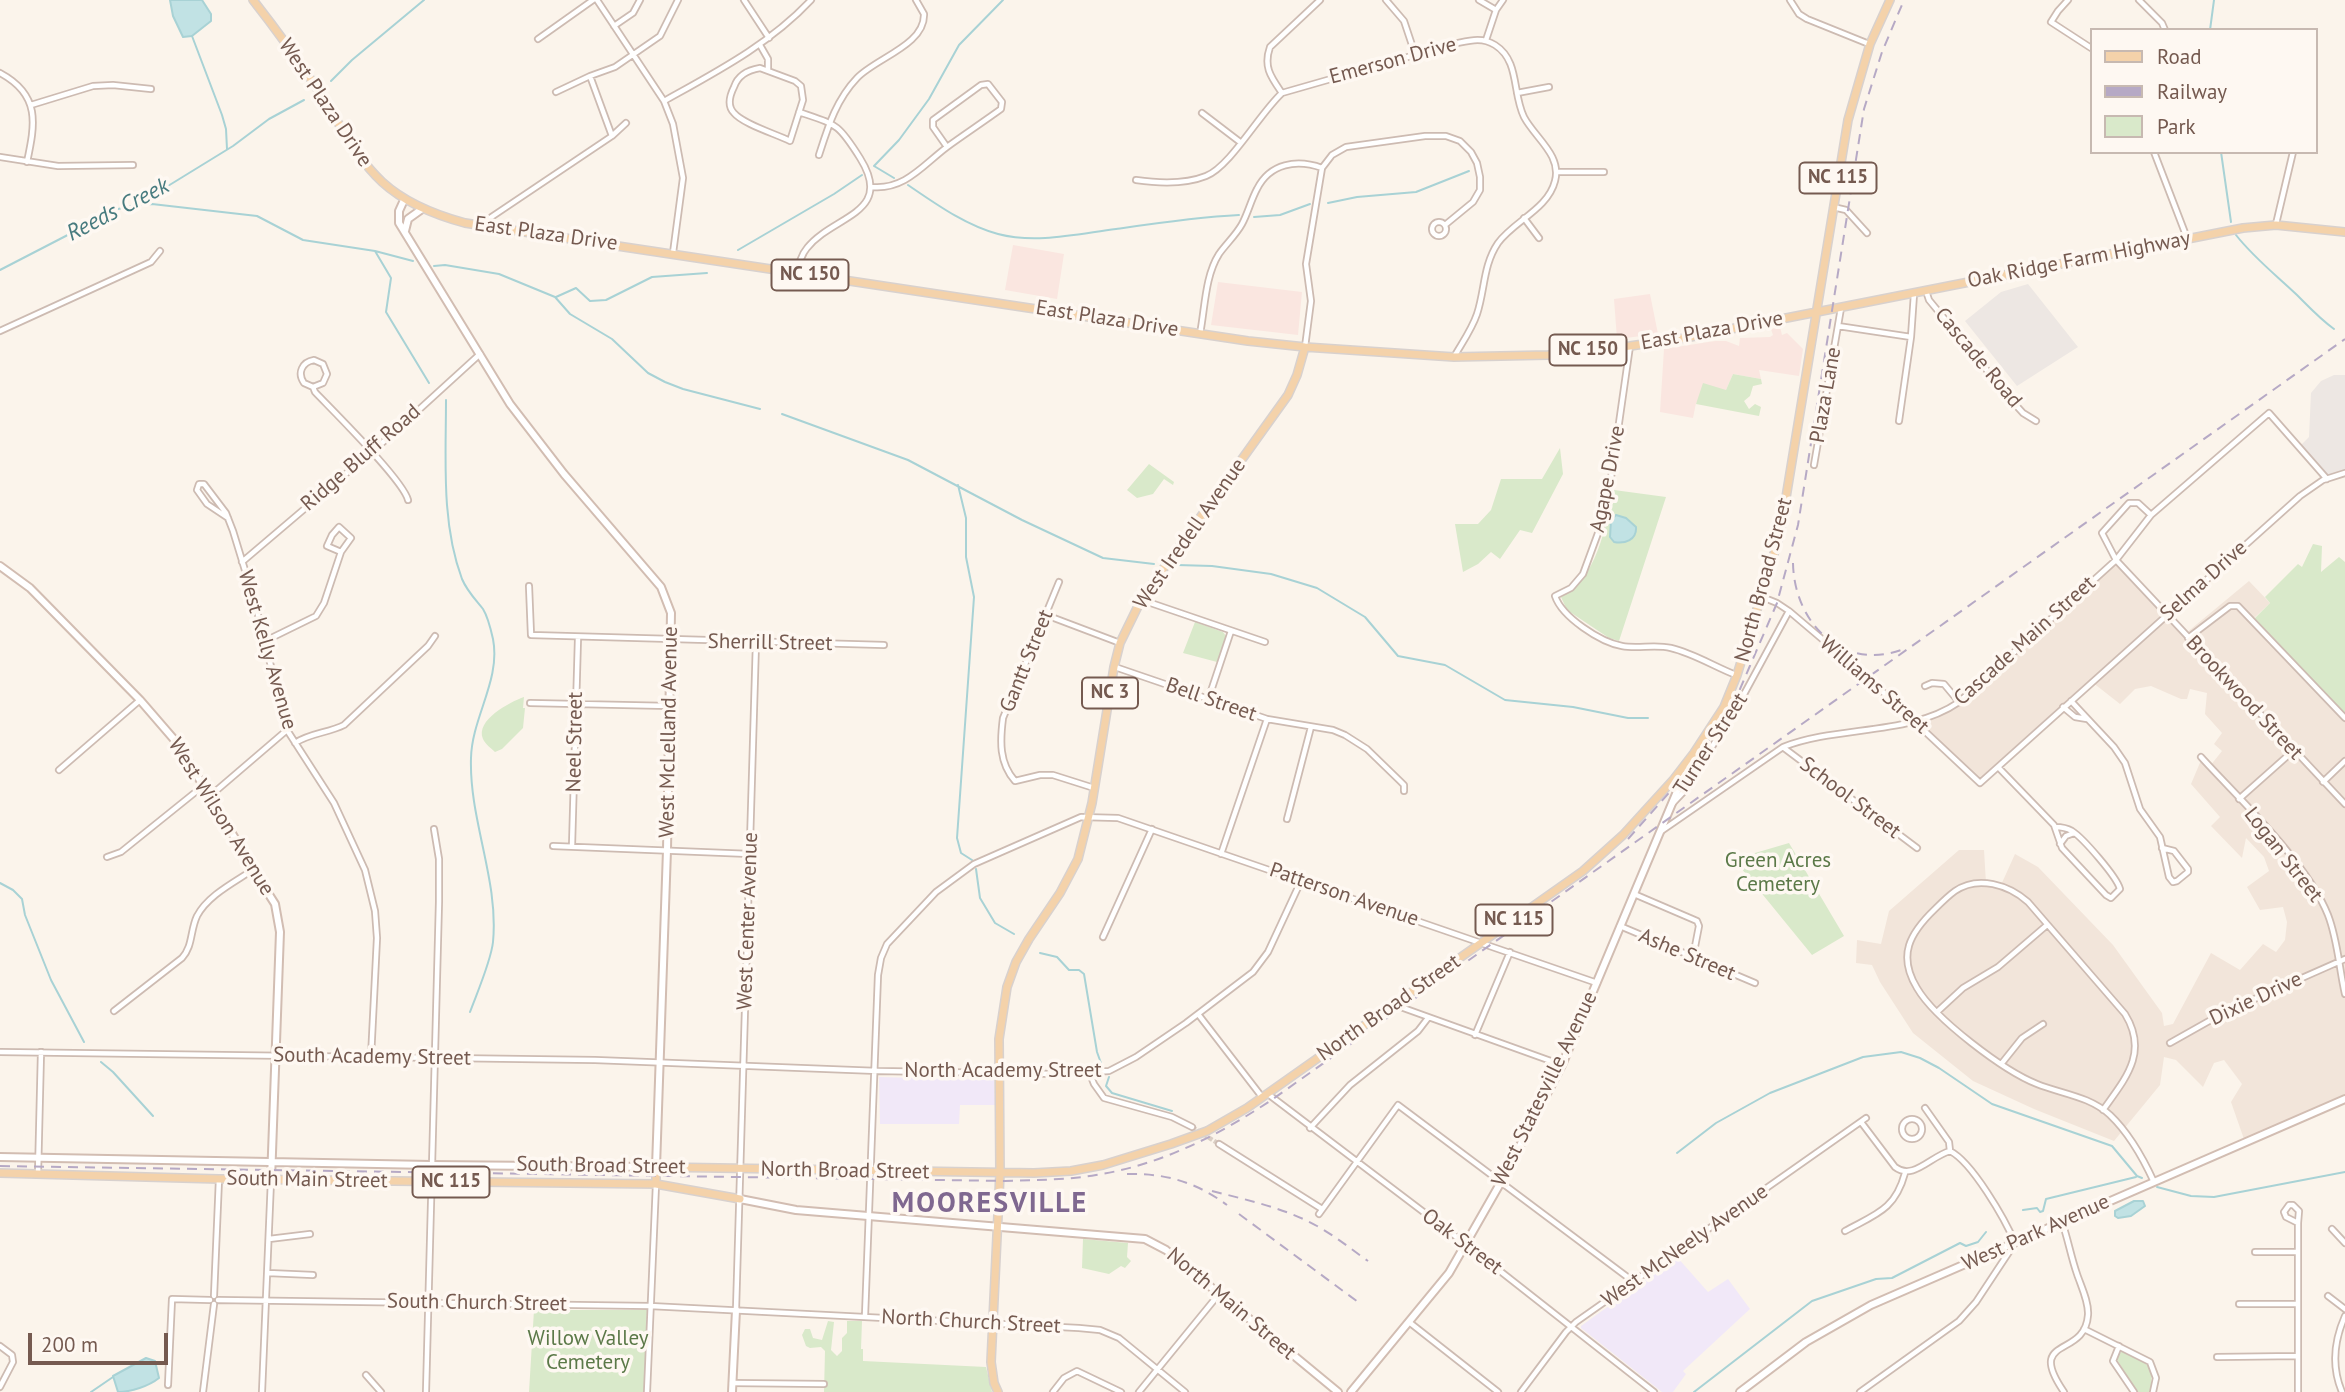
<!DOCTYPE html>
<html>
<head>
<meta charset="utf-8">
<style>
	body { margin:0 }
	#map { position:relative; width:2345px; height:1392px; overflow:hidden; background:#fbf4eb; font-family:"PT Sans",sans-serif }
	canvas { display:block }
	.legend { position:absolute; left:2090px; top:28px; width:228px; height:126px; box-sizing:border-box; background:#fef8f2; border:2px solid #c7b9b1; margin:0; padding:9px 12px; list-style:none; font-size:21px; color:#755a50 }
	.legend li { display:flex; align-items:center; gap:14px; height:35px }
	.legend b { width:35px; border:2px solid #c7b9b1 }
	.scale { position:absolute; left:28px; top:1333px; width:140px; height:32px; box-sizing:border-box; border:4px solid #755a50; border-top:0; padding-left:9px; font-size:21px; line-height:24px; white-space:nowrap; color:#755a50; -webkit-text-stroke:5px #fef8f2; paint-order:stroke }
</style>
</head>
<body>
<div id="map">
<canvas width="2345" height="1392"></canvas>
<ul class="legend">
<li><b style="height:9px;background:#f4d2aa"></b>Road</li>
<li><b style="height:9px;background:#b6a9c5"></b>Railway</li>
<li><b style="height:19px;background:#d9e9ca"></b>Park</li>
</ul>
<div class="scale">200 m</div>
</div>
<script>
const c = document.querySelector('canvas').getContext('2d');
c.lineJoin = 'round';
function fillPath(path, color) { c.fillStyle = color; c.fill(path, 'evenodd'); }
function stroke(path, color, width, dash) { c.strokeStyle = color; c.lineWidth = width; c.lineCap = dash ? 'butt' : 'round'; c.setLineDash(dash || []); c.stroke(path); }
function write(font, color, halo, rows, align = 'center') {
  c.font = font + ' "PT Sans",sans-serif'; c.lineWidth = 7; c.setLineDash([]); c.textBaseline = 'middle'; c.strokeStyle = halo; c.fillStyle = color; for (const [text, x, y, turn = 0] of rows) {
    c.save(); c.translate(x, y); c.rotate((+turn || 0) * Math.PI / 180); c.textAlign = isNaN(turn) ? turn : align; if (halo) c.strokeText(text, 0, 0); c.fillText(text, 0, 0); c.restore();
  }
}
const residential = new Path2D(`
	M2116 560 2185 634 2249 581 2270 603 2252 620 2345 717V1099L2245 1142 2231 1102 2242 1084 2224 1060 2214 1063 2203 1087 2176 1060 2164 1057 2160 1085 2114 1141 2034 1109 1973 1081 1913 1033 1880 982 1872 965 1856 963 1857 940 1881 944 1889 911 1959 850H1984L1986 883 2001 885 2015 854 2038 867 2113 945 2162 1013 2164 1026 2173 1024 2211 953 2240 970 2263 944 2276 952 2285 940 2287 922 2283 907 2260 910 2247 887 2269 871 2264 857 2246 838 2242 858 2211 826 2220 817 2191 784 2202 758 2210 766 2222 751 2214 744 2222 733 2205 714 2207 693 2190 689 2187 699H2181L2151 686 2135 689 2120 704 2092 682 1980 783 1915 721 1933 716 1959 702Z`);
const commercial = new Path2D(`
	M1013 245 1064 254 1057 299 1005 290Z
	M1218 282 1302 292 1298 335 1211 325Z
	M1650 294 1658 334 1617 339 1614 299Z
	M1780 327 1782 335 1787 333 1803 349 1799 376 1759 370 1761 379 1733 374 1726 390 1696 403 1693 418 1660 412 1664 349 1715 341H1726L1739 346 1740 338 1770 337 1773 335 1771 329Z`);
const industrial = new Path2D(`
	M2028 284 2078 347 2017 386 1965 321 2001 292Z
	M2334 375H2345V473L2327 479 2299 447 2309 437 2311 393 2321 381Z`);
const education = new Path2D(`
	M879 1077 994 1080 995 1105H960L959 1124H880Z
	M1677 1257 1708 1292 1728 1279 1750 1309 1683 1371 1686 1374 1673 1392H1662L1581 1328V1326Z`);
const green = new Path2D(`
	M1733 374 1761 379 1762 384 1753 386 1750 396 1744 401 1749 409 1755 404 1761 407 1759 416 1696 404 1703 383 1726 390Z
	M1560 448 1563 474 1532 533 1520 530 1500 559 1491 552 1478 564 1463 572 1455 524H1478L1491 510 1501 479H1542Z
	M1149 464 1174 482 1173 485 1164 479 1153 494 1137 498 1127 490Z
	M1614 490 1666 497 1619 641 1609 638 1570 612 1566 608 1561 597C1596 581 1606 525 1614 490Z
	M2313 544 2322 546 2321 572 2339 557 2345 562V717L2252 621 2270 603 2265 597 2298 564 2302 567Z
	M1195 622 1223 632 1226 636 1217 662 1183 653Z
	M524 697 523 708H525L523 728 502 749 495 752C491 748 485 744 483 739 475 720 510 702 524 697Z
	M1789 843 1844 936 1812 955 1741 868 1755 853Z
	M1083 1239 1128 1243 1127 1257 1131 1261 1125 1268 1121 1266 1109 1274 1082 1268Z
	M534 1310H647L644 1392H529Z
	M828 1321 834 1322 831 1350 837 1356 842 1351V1338L847 1333V1321H862L861 1349H863V1361L986 1367 992 1392H824L825 1351 821 1347 810 1348 806 1346 802 1335 805 1329H810L813 1338 822 1340Z
	M2122 1351C2145 1362 2156 1363 2150 1392H2137L2116 1358Z`);
const water = new Path2D(`
	M170 0H202L211 14V21L192 36 183 37 173 16Z
	M1616 515 1626 518 1636 527C1637 540 1625 544 1614 542L1610 537 1611 520Z
	M2134 1201H2143L2145 1206 2131 1216 2118 1218 2115 1216V1211Z
	M146 1358 155 1361 159 1378C149 1386 131 1392 118 1392L113 1376Z`);
const stream = new Path2D(`
	M2210 30 2214 0
	M192 36 222 115 226 129 227 149
	M331 81 352 60 424 0
	M2221 152 2231 222
	M894 178 874 166 899 140 929 99 959 45 1003 0
	M908 185C936 204 965 225 998 234 1036 244 1077 234 1116 229 1157 223 1197 217 1239 215
	M1328 203 1357 197 1416 192 1469 171
	M139 205 152 204 257 216 303 240 375 251 413 261
	M1254 217 1280 215 1310 204
	M2236 235C2254 258 2276 275 2297 295 2309 307 2320 319 2334 329
	M738 250 834 194 862 175
	M375 251 391 278 386 312 429 383
	M434 266 445 265 499 274 555 297 570 314 612 339 648 373 665 382 683 389 760 409
	M0 270 118 209 137 205 233 146 269 119 304 100
	M556 297 576 288 590 301 606 300 652 277 707 273
	M446 400C446 459 441 523 462 579 467 591 475 599 483 609 488 617 491 630 493 639 501 680 472 717 471 758 469 820 499 880 493 942 491 961 477 993 470 1012
	M782 414 908 460 1022 520 1103 558 1154 564
	M958 485 966 518V557L974 597 957 838 961 853 972 860
	M1177 565 1212 566 1271 574 1317 588 1365 617 1398 656 1445 665 1505 700 1573 707 1628 718H1648
	M976 869 980 898 995 923 1014 934
	M0 883 13 890 22 899 25 915 51 980 84 1042
	M1040 953 1057 957 1069 970H1079L1084 974 1097 1052 1102 1066
	M101 1062 113 1072 153 1116
	M1109 1077 1106 1086 1112 1093 1172 1111
	M1677 1153 1716 1123 1770 1093 1863 1057 1901 1052 1920 1058 1939 1068 1992 1104 2112 1146 2137 1176 2142 1178
	M2157 1187 2191 1196 2214 1197 2345 1172
	M2023 1210 2037 1208 2040 1212 2043 1211 2046 1199 2136 1177
	M91 1392 113 1377
	M1694 1392 1812 1301 1876 1279 1892 1278 1960 1243 1966 1246 1978 1242 1986 1232`);
const streetTunnel = new Path2D(`
	M1192 1127 1219 1144`);
const street = new Path2D(`
	M597 0 664 101 673 124 683 178 673 253
	M744 0 769 38
	M1386 0 1404 21 1415 54
	M1479 0 1496 10
	M1790 0 1799 14 1807 19 1869 44
	M2068 0 2058 11 2051 22 2091 48
	M2139 0 2162 23 2165 30
	M614 26 633 13 640 0
	M538 39 593 0
	M1486 40 1496 10 1503 0
	M760 45 768 59V70
	M760 68 795 81 801 86 803 100 790 141C776 134 743 124 734 113 727 106 730 95 734 87 738 75 748 70 760 68Z
	M0 73C41 95 35 124 27 162
	M590 76 615 67 660 36 678 0
	M556 92 590 76 612 136
	M1282 93C1271 77 1263 67 1270 47L1320 0
	M1517 93 1549 87
	M664 101C716 72 770 44 811 0
	M31 105 93 86 113 85 151 89
	M1202 113 1240 142
	M2154 152 2187 238
	M819 155C828 127 836 100 857 78 876 58 925 45 924 14L916 0
	M0 157 58 166 133 165
	M1557 172H1604
	M1136 180C1157 183 1186 184 1206 176 1230 167 1260 113 1282 93L1453 44C1468 41 1481 36 1495 45 1520 61 1512 93 1524 117 1535 138 1562 155 1555 181 1548 209 1514 221 1498 243 1483 265 1485 290 1477 314 1472 329 1462 343 1454 357
	M872 187C905 190 923 165 947 147 965 134 983 122 1001 109L1002 102 988 84 981 85 933 120V127L947 147
	M1833 207 1846 210 1867 233
	M1524 218 1539 238
	M1432 229a7 7 0 1 1 14 0a7 7 0 1 1-14 0Z
	M481 224 612 136 626 123
	M2276 224 2293 152
	M797 273C799 264 801 255 807 248 833 215 895 214 860 158 838 123 837 125 799 112
	M1926 291 1929 300 2013 402 2023 413 2036 421
	M1838 326 1911 337
	M0 331 151 262 160 251
	M1200 334C1205 308 1205 276 1219 254 1226 244 1236 235 1242 224 1248 213 1251 200 1257 189 1270 163 1297 159 1322 168
	M1630 346 1612 472 1601 525 1583 574 1571 588 1555 596C1562 617 1600 642 1622 646 1638 649 1655 644 1671 648 1693 653 1715 667 1736 675
	M1305 347 1311 301 1306 264 1322 168 1332 155 1346 147 1425 136H1446L1460 141 1471 152 1477 163 1480 177V190L1473 202 1445 225
	M313 387 323 383 327 374 323 364 314 360C302 362 297 373 304 383L313 387 315 392C334 412 403 480 408 500
	M1899 421 1911 337 1914 294
	M1814 465 1841 308
	M2151 515 2138 503H2129L2102 533 2116 560 2345 804
	M228 518 207 504 197 490 199 484H204L226 513 233 531 255 603 287 730 334 803 365 870 375 911 377 938 371 1057
	M339 527 351 538 341 552 327 546 332 535Z
	M242 562 389 437 480 354
	M1059 582 1003 718C1000 741 999 763 1015 781L1040 775H1053L1094 788
	M529 586 531 635 884 645
	M1762 597 1777 603 1789 611 1868 678 1980 783 2300 496 2323 480 2345 473
	M1142 600 1265 642
	M1046 615 1120 643
	M2188 638 2230 606H2238L2345 718
	M265 641 316 616 324 603 341 552
	M1115 667 1267 719 1333 730 1345 735 1367 749 1400 781 1404 785V791
	M1925 686 1932 683 1944 684 1959 702
	M1208 700 1231 631
	M2071 701 2114 747 2125 763 2140 809 2160 837 2169 877 2173 882 2177 881 2188 872V869L2174 851 2162 848
	M530 703 670 706
	M2063 707 2075 717 2087 719
	M295 743C310 733 328 733 344 725L428 646 435 636
	M1784 748 1917 848
	M2201 757C2240 800 2307 862 2328 915 2338 941 2339 968 2345 994
	M1998 767 2054 825 2062 848 2106 895 2111 898 2120 889C2117 877 2083 838 2072 831 2067 828 2061 827 2055 827
	M59 770 140 700
	M2323 782 2345 761
	M210 796 287 730
	M2239 799 2293 751
	M1673 803 1691 784 1701 764 1736 709 1789 611
	M1287 819 1311 727
	M1660 832 1783 747C1839 725 1910 736 1959 702L2116 560 2151 515 2269 413 2327 479
	M2060 844 2066 836 2074 833
	M553 846 750 854
	M572 846 578 638
	M1221 854 1267 719
	M107 857 121 852 203 786
	M1634 894 1697 921 1699 926 1693 957
	M1620 926 1755 983
	M1103 937 1152 829
	M1395 1005 1562 1065
	M114 1011 182 958C193 946 190 931 197 916 208 895 235 882 254 869
	M1937 1012 1963 988 1998 967 2047 925
	M1198 1014 1262 1097
	M1475 1035 1510 952
	M2170 1043 2225 1012 2345 959
	M0 1052 595 1060 878 1071 1057 1074 1109 1071 1136 1057 1186 1023 1253 972 1268 952 1301 881
	M2002 1063 2022 1038 2043 1024
	M1090 1074 1094 1084 1104 1098 1172 1117 1192 1127
	M1268 1094 1467 1245 1654 1392
	M1925 1108 1949 1142 1950 1151
	M2103 1110C2125 1079 2149 1053 2125 1014L2028 902C2009 885 1978 875 1955 891 1948 896 1941 903 1935 909 1910 933 1897 955 1917 988 1935 1019 2004 1071 2037 1084 2062 1094 2089 1096 2110 1115 2130 1134 2143 1158 2154 1182
	M1902 1129a10 10 0 1 1 20 0a10 10 0 1 1-20 0Z
	M1861 1122 1895 1167C1913 1181 1931 1156 1950 1151
	M1310 1128 1350 1085 1418 1031 1428 1018
	M1219 1144 1322 1209
	M38 1174 41 1052
	M2289 1205H2293L2299 1211 2298 1223 2286 1217 2284 1212Z
	M1319 1214 1398 1105 1634 1282
	M2062 1222C2068 1239 2071 1257 2077 1274 2081 1286 2089 1302 2088 1315 2085 1359 2025 1335 2064 1392
	M2332 1229 2345 1243
	M1845 1231C1876 1214 1895 1210 1905 1173
	M269 1239 310 1234
	M2255 1252H2297
	M268 1273 313 1275
	M214 1296 219 1179
	M2328 1296 2345 1309
	M218 1300 650 1306 1079 1328 1100 1330 1119 1338 1185 1392
	M2239 1304H2297
	M736 1310 756 642
	M865 1316 878 975 881 958 887 944 936 892 974 864 1081 817 1118 818 1597 983
	M1409 1322 1498 1392
	M2084 1329 2150 1362 2156 1378 2153 1392
	M0 1346 12 1355 13 1362 0 1387
	M2119 1346 2113 1361 2134 1392
	M2217 1357 2298 1356
	M366 1375 381 1392
	M732 1383 824 1384
	M168 1385 172 1299 210 1300
	M203 1392 214 1304
	M262 1392 271 1180
	M426 1392 439 902V859L434 829
	M647 1392 656 1184
	M1053 1392 1064 1378 1077 1371 1121 1392
	M1139 1392 1219 1294
	M1521 1392 1566 1332 1576 1322 1866 1118
	M1860 1392 1959 1321 1976 1302 2015 1243C2005 1219 1972 1162 1950 1151
	M2298 1392V1223
	M2342 1392C2331 1366 2334 1341 2345 1316`);
const secondary = new Path2D(`
	M405 231 408 219 422 209
	M0 566 30 588 140 700 178 744 268 893 275 904 280 932 271 1180
	M0 1157 431 1165 656 1167 667 850 671 613 661 587 564 474 510 404 399 223V211L404 200
	M740 1199 796 1210 1145 1239 1166 1250 1338 1392
	M732 1392 736 1310
	M1351 1392 1449 1273 1501 1182 1562 1065 1689 763
	M1740 1392 1806 1342 1871 1305 2345 1099`);
const primary = new Path2D(`
	M253 0C275 28 296 57 316 87 363 161 373 198 465 223L1248 341 1305 347 1454 357 1548 355 1630 346 1685 338 2243 228 2276 225 2345 232
	M0 1173 219 1179 656 1184 740 1199
	M656 1184V1167L1034 1173 1071 1171 1103 1165 1171 1144 1207 1131 1247 1108 1583 871 1623 835 1674 779 1694 753 1724 707 1737 675 1780 534 1848 120 1870 44 1890 0
	M998 1392 994 1383 991 1362 1000 1173 999 1039 1007 987 1016 962 1029 939 1060 893 1078 859 1092 803 1114 667 1120 643 1141 600 1288 395 1297 375 1305 347`);
const rail = new Path2D(`
	M1793 563C1794 622 1841 671 1901 650
	M1628 839 1683 777 1704 748 1737 696 1777 603 1798 525 1864 109 1882 52 1904 0
	M0 1166 1005 1181C1036 1180 1066 1180 1096 1175 1161 1165 1219 1135 1273 1099L2345 339
	M1127 1174C1165 1173 1196 1182 1227 1205
	M1212 1191C1247 1200 1285 1208 1317 1226 1335 1236 1351 1249 1368 1261
	M1239 1214 1358 1302`);
const shields = [
	[1838,178,77],
	[810,275,77],
	[1588,350,77],
	[1110,693,56],
	[1514,920,77],
	[451,1182,77]
];
const shieldNames = [
	["NC 115",1838,178],
	["NC 150",810,275],
	["NC 150",1588,350],
	["NC 3",1110,693],
	["NC 115",1514,920],
	["NC 115",451,1182]
];
const streetNames = [
	["Emerson Drive",1393,61,-15],
	["West Plaza Drive",325,103,56],
	["East Plaza Drive",546,234,8],
	["Oak Ridge Farm Highway",2079,260,-11],
	["East Plaza Drive",1107,319,9],
	["East Plaza Drive",1712,331,-10],
	["Cascade Road",1978,358,50],
	["Plaza Lane",1826,395,-80],
	["Ridge Bluff Road",361,458,-41],
	["Agape Drive",1608,479,-79],
	["West Iredell Avenue",1190,534,-55],
	["North Broad Street",1764,580,-75],
	["Selma Drive",2204,581,-42],
	["Cascade Main Street",2025,641,-42],
	["Sherrill Street",770,643,1],
	["West Kelly Avenue",267,650,74],
	["Gantt Street",1027,661,-68],
	["Williams Street",1874,685,41],
	["Brookwood Street",2244,698,47],
	["Bell Street",1211,700,19],
	["West McLelland Avenue",669,732,-89],
	["Neel Street",575,742,-89],
	["Turner Street",1711,744,-57],
	["School Street",1850,798,37],
	["West Wilson Avenue",221,817,58],
	["Logan Street",2283,855,52],
	["Patterson Avenue",1344,895,19],
	["West Center Avenue",748,921,-88],
	["Ashe Street",1687,955,23],
	["Dixie Drive",2256,999,-25],
	["North Broad Street",1389,1008,-35],
	["South Academy Street",372,1057,1],
	["North Academy Street",1003,1071],
	["West Statesville Avenue",1545,1089,-64],
	["South Broad Street",601,1166,1],
	["North Broad Street",845,1171,1],
	["South Main Street",307,1180,1],
	["West Park Avenue",2036,1233,-24],
	["Oak Street",1462,1242,37],
	["West McNeely Avenue",1685,1246,-35],
	["South Church Street",477,1303,1],
	["North Main Street",1231,1304,40],
	["North Church Street",971,1322,3]
];
const parkNames = [
	["Green Acres",1778,861],
	["Cemetery",1778,885],
	["Willow Valley",588,1339],
	["Cemetery",588,1363]
];
const waterNames = [
	["Reeds Creek",118,210,-27]
];
const districtNames = [
	["MOORESVILLE",990,1204]
];
fillPath(residential, '#f2e5da');
fillPath(commercial, '#fae6e0');
fillPath(industrial, '#ede7e3');
fillPath(education, '#f1e8f8');
fillPath(green, '#d9e9ca');
fillPath(water, '#c1e2e4');
stroke(water, '#a8d2d5', 2);
stroke(stream, '#a8d2d5', 2);
stroke(streetTunnel, '#dacec4', 4.5, [4.5, 2]);
stroke(street, '#cdbbb2', 8);
stroke(secondary, '#d2bdb2', 10);
stroke(primary, '#d8d1ce', 10);
stroke(street, '#fff', 4.5);
stroke(secondary, '#fff', 6);
stroke(primary, '#f4d2aa', 7);
stroke(rail, '#b6a9c5', 2, [10, 7]);
for (const [x, y, w] of shields) { const box = new Path2D(); box.roundRect(x - w / 2, y - 15.5, w, 31, 5); c.fillStyle = '#fef8f2'; c.fill(box); stroke(box, '#755a50', 2); }
write('bold 19px', '#755a50', null, shieldNames);
write('21px', '#755a50', '#fef8f2', streetNames);
write('21px', '#5b7948', '#fef8f2', parkNames);
write('italic 23px', '#477b7f', '#fef8f2', waterNames);
c.letterSpacing = '2px';
write('bold 28px', '#7f6890', '#fef8f2', districtNames);
c.letterSpacing = '0px';
</script>
</body>
</html>
